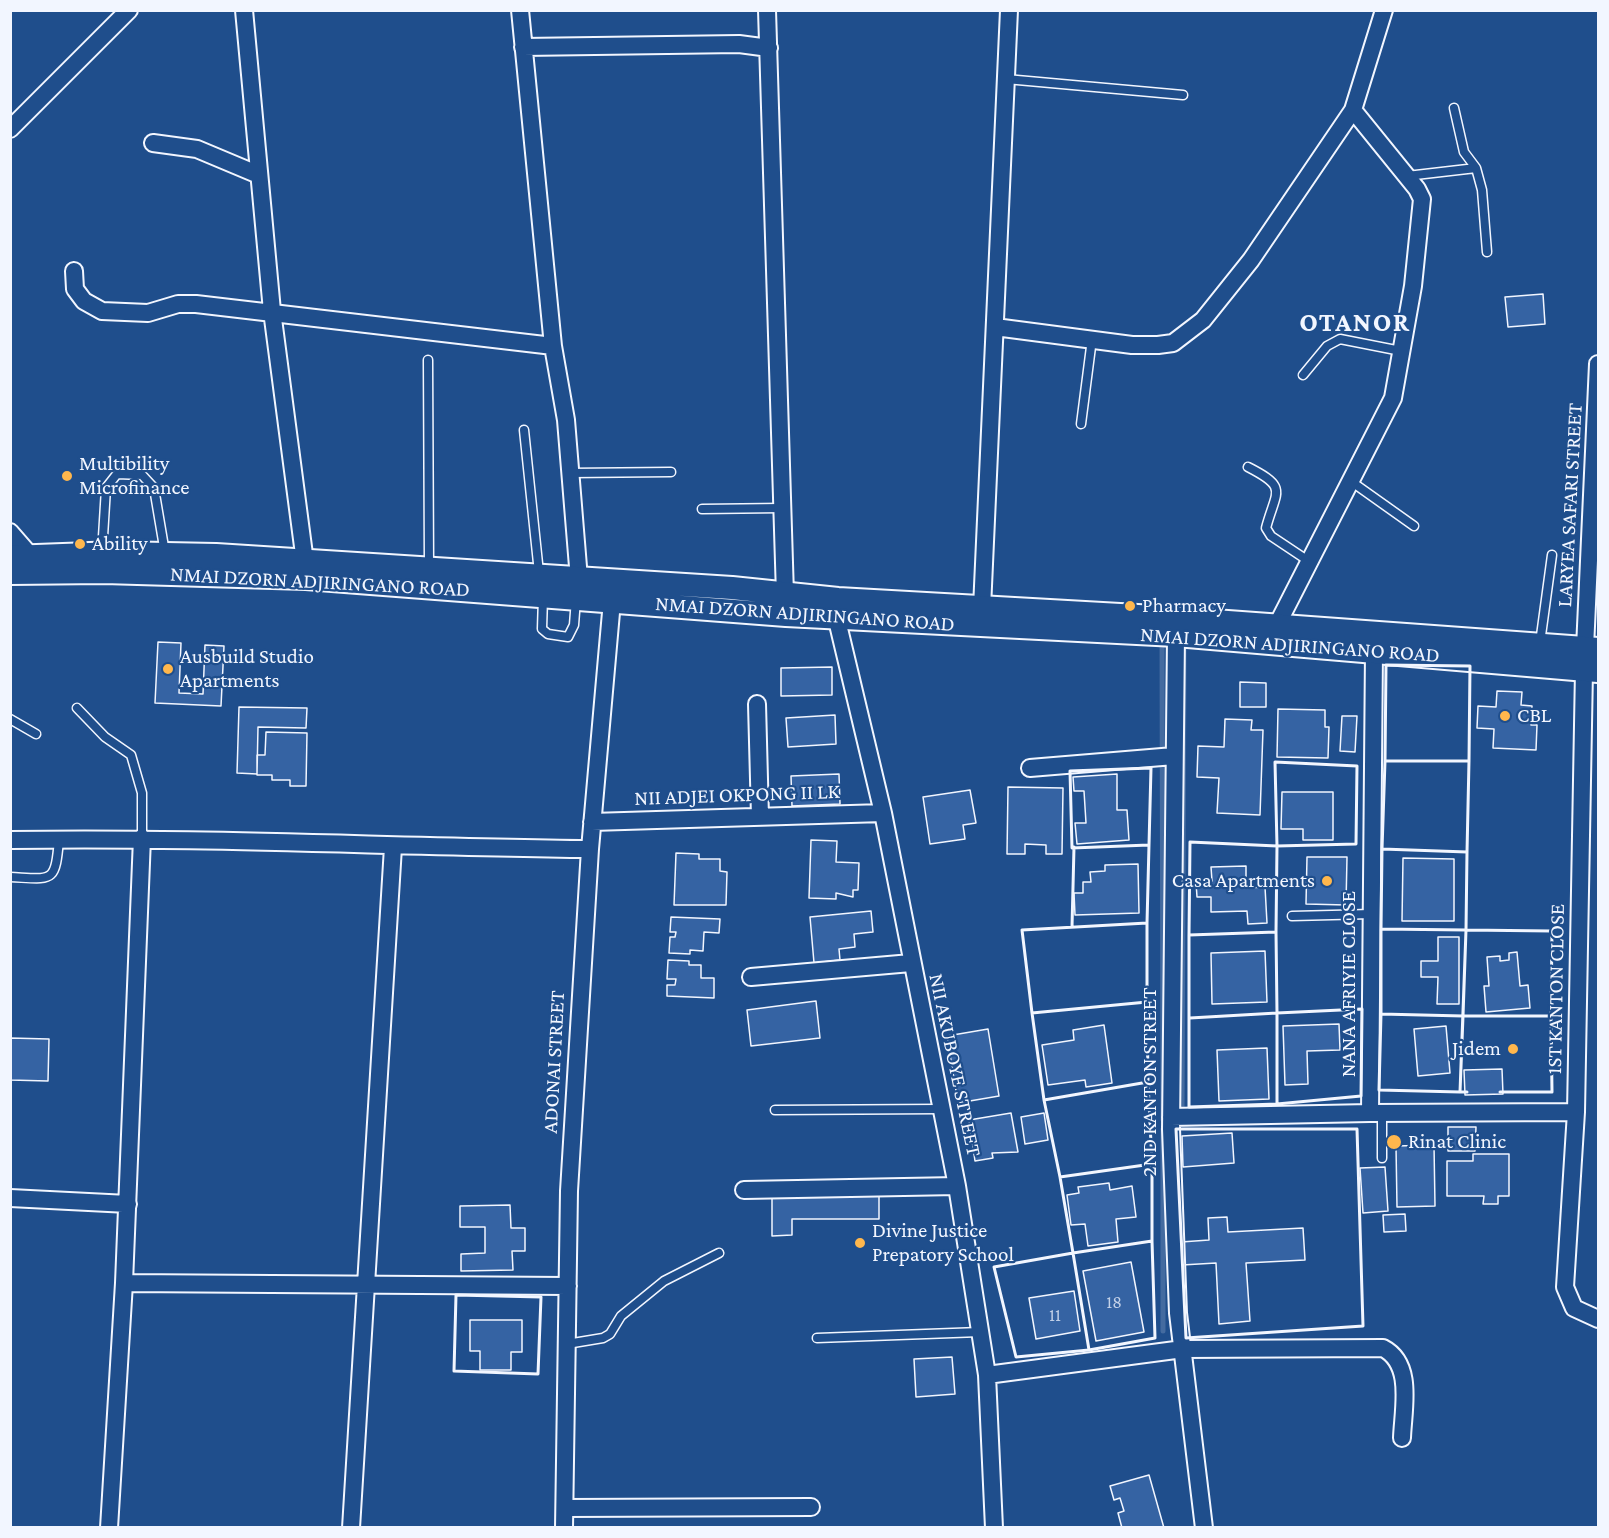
<!DOCTYPE html>
<html>
<head>
<meta charset="utf-8">
<style>
	body { margin:0 }
	#map { position:relative; width:1609px; height:1538px; overflow:hidden; background:#1f4e8c; font-family:"Crimson Pro",serif }
	canvas { display:block }
	.frame { position:absolute; inset:0; border:12px solid #f2f6ff; pointer-events:none }
</style>
</head>
<body>
<div id="map">
<canvas width="1609" height="1538"></canvas>
<div class="frame"></div>
</div>
<script>
const c = document.querySelector('canvas').getContext('2d');
c.lineJoin = 'round';
function stroke(path, color, width, dash) { c.strokeStyle = color; c.lineWidth = width; c.lineCap = dash ? 'butt' : 'round'; c.setLineDash(dash || []); c.stroke(path); }
function fillPath(path, color) { c.fillStyle = color; c.fill(path, 'evenodd'); }
function write(font, color, halo, rows, align = 'center') {
  c.font = font + ' "Crimson Pro",serif'; c.lineWidth = 4.5; c.setLineDash([]); c.textBaseline = 'middle'; c.strokeStyle = halo; c.fillStyle = color; for (const [text, x, y, turn = 0] of rows) {
    c.save(); c.translate(x, y); c.rotate((+turn || 0) * Math.PI / 180); c.textAlign = isNaN(turn) ? turn : align; if (halo) c.strokeText(text, 0, 0); c.fillText(text, 0, 0); c.restore();
  }
}
const stream = new Path2D(`
	M1162 640 1163 1120
	M1182 1109 1184 643
	M1163 1129V1331`);
const building = new Path2D(`
	M1543 294 1545 324 1508 327 1505 297Z
	M158 642 181 643 179 693 203 694 205 645 224 646 221 706 155 703Z
	M832 667V695L781 696V668Z
	M1240 682 1266 683V707H1240Z
	M1497 691 1522 692 1521 705 1532 706 1531 725H1537L1536 750 1493 748 1494 729 1477 728 1478 706 1496 707Z
	M239 707 307 708 306 728 258 727 257 774 237 773Z
	M1278 709 1325 710V727H1329L1328 758 1277 757Z
	M835 715 836 744 788 747 786 718Z
	M1342 716H1357L1355 752 1340 751Z
	M1225 719 1252 720 1251 730H1263L1260 815 1217 813 1219 778 1197 777 1198 746 1224 747Z
	M266 732 307 733 306 786H290V780H272V775H257V755H265Z
	M839 774 840 804 792 806 791 776Z
	M1117 774V810H1127L1129 840 1077 844 1075 823H1086L1084 791H1074L1073 777Z
	M1008 787 1063 788 1062 854H1046V845L1025 844V854H1007Z
	M970 790 976 823 963 825 965 839 930 844 923 797Z
	M1282 792H1333V840H1303V829H1281Z
	M811 840 837 841 836 862 859 863 858 890H853V897L836 893V899L809 898Z
	M676 853 699 854V859H720V871L727 872 726 905H674Z
	M1307 857H1347L1346 905 1306 904Z
	M1403 858 1454 859V921H1402Z
	M1138 864 1139 913 1075 915 1074 893H1083V882H1091L1090 872 1105 871V865Z
	M1246 866V888L1265 887 1267 923 1248 924 1247 911 1211 912V897H1197L1196 882 1212 881 1211 867Z
	M871 911 873 932 854 934 855 947 839 949 840 960 814 963 810 917Z
	M671 917 720 919 719 933 704 932 703 951 690 950V954L669 953 670 937H675L676 932H670Z
	M1438 937H1459V1004H1437L1438 977H1421V961H1438Z
	M1265 951 1267 1002 1212 1004 1211 953Z
	M1517 952 1520 986 1528 985 1530 1008 1486 1012 1484 986H1489L1487 957 1500 956V961L1509 960V953Z
	M668 960 689 961V965H701V978H714V998L667 996V985H675L676 979H667Z
	M816 1001 820 1038 751 1046 747 1010Z
	M1339 1024 1340 1050 1307 1051 1308 1084 1285 1085 1283 1026Z
	M1104 1025 1112 1083 1086 1087 1085 1080 1048 1085 1042 1045 1074 1040 1073 1030Z
	M1446 1026 1450 1073 1418 1076 1414 1029Z
	M988 1029 999 1096 958 1103 947 1036Z
	M10 1038 49 1039 48 1081 10 1080Z
	M1267 1048 1269 1099 1219 1101 1217 1050Z
	M1502 1069 1503 1094 1465 1095 1464 1070Z
	M1011 1113 1018 1152 992 1153 993 1158 975 1161 969 1120Z
	M1044 1113 1048 1140 1025 1144 1021 1117Z
	M1448 1127H1476L1475 1151H1448Z
	M1232 1133 1234 1163 1183 1167 1182 1136Z
	M1434 1145 1435 1206 1397 1207 1396 1146Z
	M1473 1154H1509V1196H1498V1204H1483L1484 1196H1447V1161H1473Z
	M1385 1167 1388 1211 1363 1213 1360 1168Z
	M1109 1183 1110 1190 1132 1186 1136 1217 1116 1219 1118 1242 1088 1246 1085 1224 1071 1225 1067 1195 1079 1193 1078 1187Z
	M879 1195V1219H792V1235L772 1236V1196Z
	M510 1205 511 1228H525V1251H512L513 1270 461 1271V1254L485 1253V1227H460V1206Z
	M1405 1214 1406 1231 1384 1232 1383 1215Z
	M1227 1217 1228 1232 1303 1228 1305 1260 1246 1263 1250 1321 1219 1324 1216 1263 1182 1265 1181 1242 1209 1240 1208 1218Z
	M1131 1262 1144 1332 1096 1341 1083 1271Z
	M1074 1291 1080 1331 1036 1339 1029 1298Z
	M470 1320H522V1352H511V1370H480V1351H470Z
	M952 1357 955 1394 916 1397 914 1359Z
	M1149 1475 1164 1528H1122L1118 1513 1124 1511 1120 1498 1114 1500 1110 1486Z`);
const lane = new Path2D(`
	M1006 79 1183 95
	M1476 168 1482 190 1487 252
	M1407 176 1476 168 1464 152 1454 108
	M428 360 429 566
	M1303 375 1327 346 1340 339 1401 351
	M1081 424 1092 339
	M524 430 539 573
	M1248 467C1289 488 1276 490 1266 528L1271 536 1310 562
	M570 473 671 472
	M1352 482 1414 526
	M702 509 782 508
	M102 553 106 488 117 474 142 475 154 488 165 553
	M543 597 542 629 548 634 568 637 574 625 576 599
	M1540 643 1552 555
	M77 708 105 737 131 755 142 793V838
	M10 719 36 734
	M10 877C53 879 55 884 59 840
	M1292 916 1372 914
	M775 1110 941 1109
	M1382 1158V1113
	M817 1338 980 1332
	M567 1344 603 1338 610 1334 621 1316 664 1281 719 1253`);
const street = new Path2D(`
	M244 10 272 311 305 562
	M520 10 553 346 566 420 579 579
	M767 10 785 595
	M523 47 739 44 769 48
	M10 129 129 10
	M153 143 197 149 259 175
	M74 271 75 289 84 301 102 311 148 313 178 304H196L553 346
	M995 327 1132 345H1158L1173 343 1203 320 1251 260 1353 110 1384 10
	M10 532 30 555
	M982 608 1009 10
	M836 616 883 813 957 1186 987 1375 994 1528
	M1277 625 1393 398 1413 286 1422 199 1417 189 1353 110
	M1176 635 1171 1129 1178 1313 1204 1528
	M1585 648 1598 364
	M1374 651 1370 1113 1576 1112
	M1584 670 1576 1112 1565 1287 1574 1308 1598 1319
	M757 704 760 817
	M1030 768 1174 756
	M592 822 883 813
	M10 840C204 837 396 847 590 849
	M751 977 911 963
	M1171 1117 1370 1113
	M744 1190 957 1186
	M10 1198 128 1204
	M124 1283 568 1286
	M987 1375 1183 1349 1383 1348C1414 1364 1403 1409 1402 1438
	M565 1508 811 1507
	M109 1528 124 1283 142 838
	M351 1528 393 847
	M564 1528 569 1191 590 849 612 601`);
const secondary = new Path2D(`
	M10 557 116 553 216 555 732 588 838 599 1173 618 1598 649
	M10 573 104 572 306 578 786 615 1176 635 1598 671`);
const wall = new Path2D(`
	M1386 665 1470 666 1469 761H1385Z
	M1385 761H1469L1467 852 1382 849Z
	M1275 762 1357 766 1356 844 1277 846Z
	M1151 768 1149 845 1072 848 1070 771Z
	M1382 849 1467 852 1466 930 1381 929Z
	M1147 923 1149 845
	M1072 927 1074 847
	M1381 929 1466 930 1463 1016 1381 1014Z
	M1189 935 1190 842 1277 846 1276 932
	M1032 1013 1022 930 1147 923V1002
	M1381 1014 1463 1016 1460 1092 1379 1090Z
	M1463 1016H1551L1552 931 1466 930 1460 1092H1467
	M1463 1016H1551L1552 1092H1500
	M1190 1018 1277 1013V1104L1189 1107V935L1276 932 1277 1013 1362 1009 1361 1096 1277 1104
	M1044 1100 1032 1013 1147 1002 1148 1082
	M1176 1129H1357L1363 1326 1186 1338Z
	M1060 1177 1044 1100 1148 1082 1152 1164
	M1073 1253 1089 1350 1016 1357 994 1267Z
	M456 1295 541 1297 538 1374 454 1371Z
	M1089 1350 1155 1338 1152 1241 1073 1253 1060 1177 1152 1164V1241`);
const markers = [
	[67,476,6,"#ffb74d"],
	[80,544,6,"#ffb74d"],
	[1130,606,6,"#ffb74d"],
	[168,669,6,"#ffb74d"],
	[1505,716,6,"#ffb74d"],
	[1327,881,6,"#ffb74d"],
	[1513,1049,6,"#ffb74d"],
	[1394,1142,8,"#ffb74d"],
	[860,1243,6,"#ffb74d"]
];
const numberNames = [
	["18",1114,1302],
	["11",1055,1315]
];
const poiNames = [
	["Multibility",79,464],
	["Microfinance",79,488],
	["Ability",92,544],
	["Pharmacy",1142,606],
	["Ausbuild Studio",180,657],
	["Apartments",180,681],
	["CBL",1517,716],
	["Casa Apartments",1315,881,"right"],
	["Jidem",1501,1049,"right"],
	["Rinat Clinic",1408,1142],
	["Divine Justice",872,1231],
	["Prepatory School",872,1255]
];
const streetNames = [
	["LARYEA SAFARI STREET",1570,505,-87],
	["NMAI DZORN ADJIRINGANO ROAD",320,582,3],
	["NMAI DZORN ADJIRINGANO ROAD",805,614,4],
	["NMAI DZORN ADJIRINGANO ROAD",1290,645,4],
	["NII ADJEI OKPONG II LK",737,795,-2],
	["NANA AFRIYIE CLOSE",1349,984,-90],
	["1ST KANTON CLOSE",1556,989,-89],
	["ADONAI STREET",554,1062,-87],
	["NII AKUBOYE STREET",955,1065,78],
	["2ND KANTON STREET",1150,1082,-90]
];
const districtNames = [
	["OTANOR",1355,323]
];
stroke(stream, '#446ba0', 5);
fillPath(building, '#3563a3');
stroke(building, '#f2f6ff', 1.5);
stroke(lane, '#f2f6ff', 11);
stroke(street, '#f2f6ff', 20);
stroke(secondary, '#f2f6ff', 26);
stroke(lane, '#1f4e8c', 8);
stroke(street, '#1f4e8c', 16);
stroke(secondary, '#1f4e8c', 22);
stroke(wall, '#f2f6ff', 3);
for (const [x, y, r, color] of markers) { const dot = new Path2D(); dot.arc(x, y, r, 0, 2 * Math.PI); c.fillStyle = color; c.fill(dot); stroke(dot, '#1f4e8c', 2); }
write('18px', '#c3d1e8', null, numberNames);
write('21px', '#f2f6ff', '#1f4e8c', poiNames, 'left');
write('21px', '#f2f6ff', '#1f4e8c', streetNames);
c.letterSpacing = '1.5px';
write('bold 27px', '#f2f6ff', '#1f4e8c', districtNames);
c.letterSpacing = '0px';
</script>
</body>
</html>
